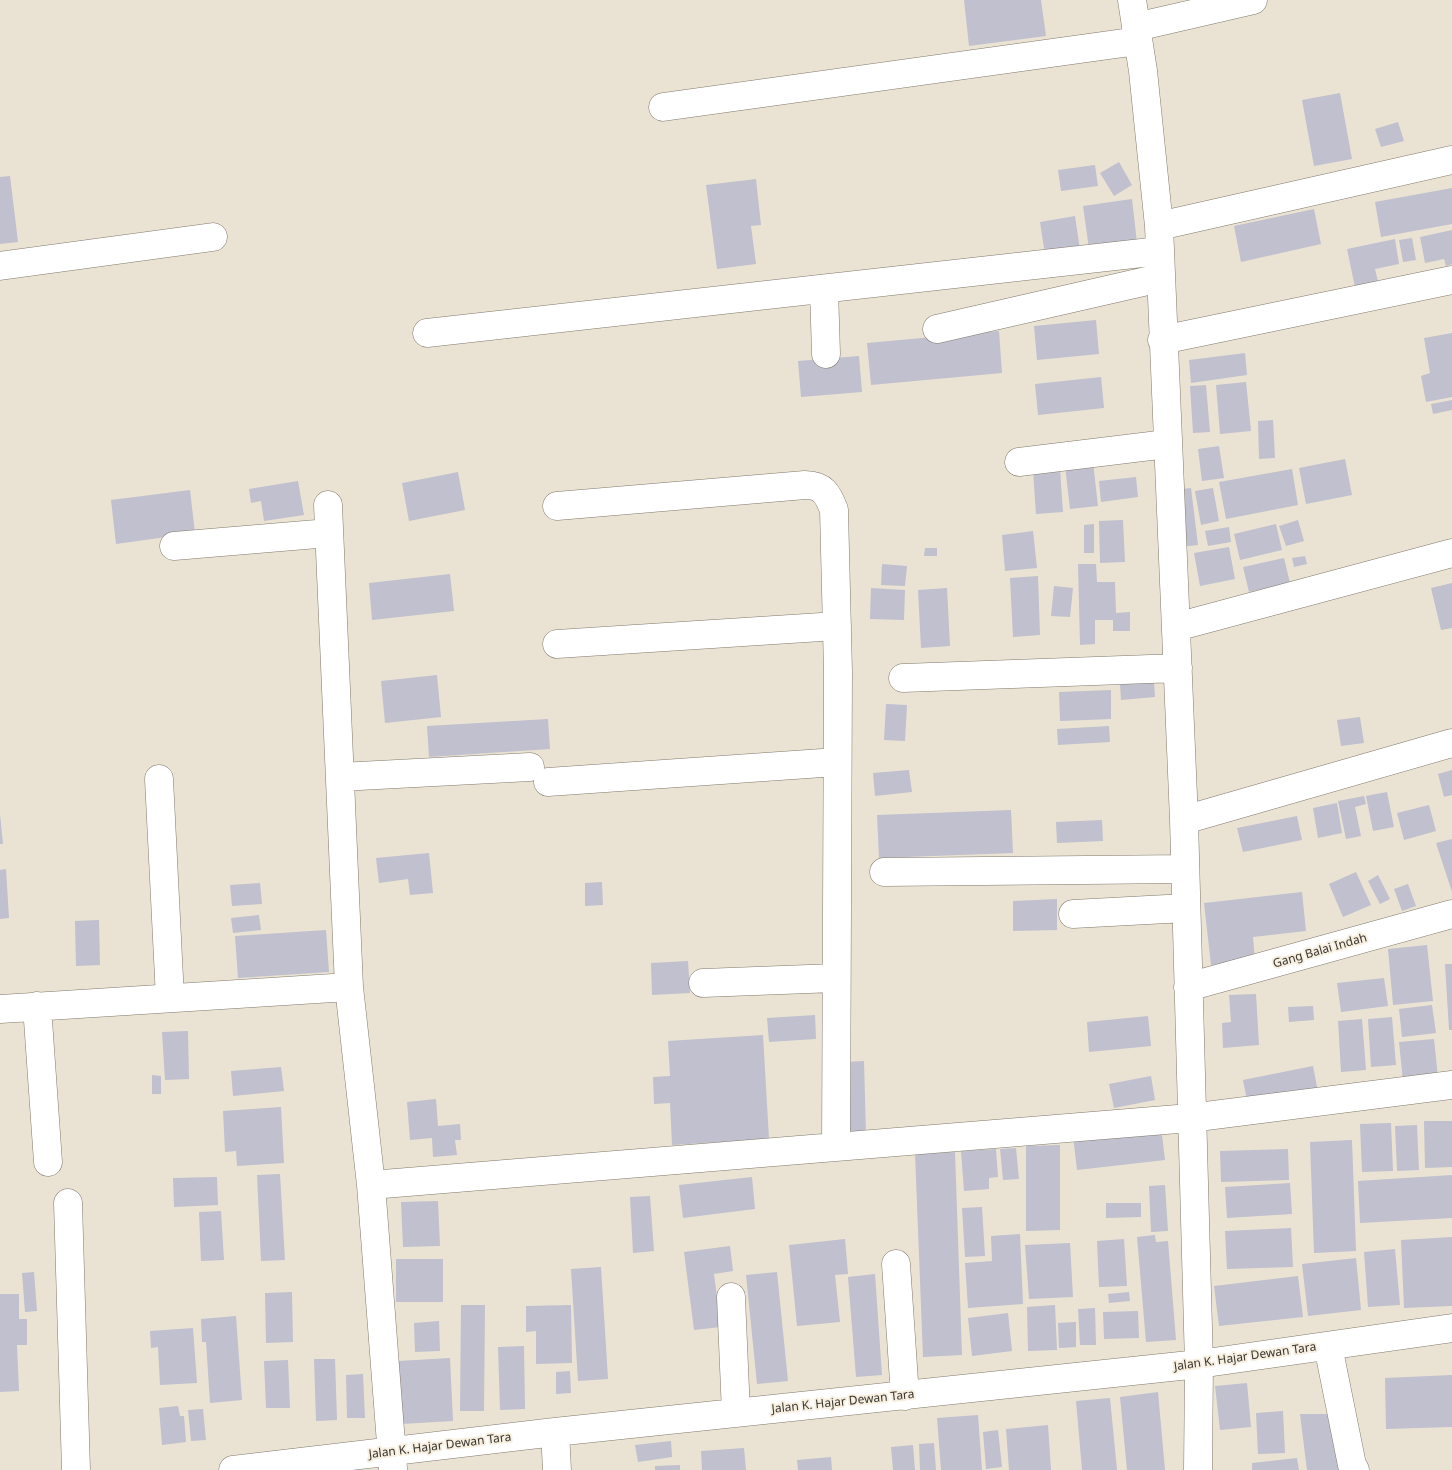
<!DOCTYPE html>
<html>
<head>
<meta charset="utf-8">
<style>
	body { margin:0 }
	canvas { display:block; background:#eae2d3 }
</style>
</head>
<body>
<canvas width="1452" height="1470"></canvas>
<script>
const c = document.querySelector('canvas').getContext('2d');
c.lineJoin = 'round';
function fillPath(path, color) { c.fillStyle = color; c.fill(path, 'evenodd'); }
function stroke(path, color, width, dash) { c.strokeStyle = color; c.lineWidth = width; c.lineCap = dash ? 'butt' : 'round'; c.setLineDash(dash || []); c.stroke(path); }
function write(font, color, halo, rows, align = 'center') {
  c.font = font + ' "Noto Sans",sans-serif'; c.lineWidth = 4; c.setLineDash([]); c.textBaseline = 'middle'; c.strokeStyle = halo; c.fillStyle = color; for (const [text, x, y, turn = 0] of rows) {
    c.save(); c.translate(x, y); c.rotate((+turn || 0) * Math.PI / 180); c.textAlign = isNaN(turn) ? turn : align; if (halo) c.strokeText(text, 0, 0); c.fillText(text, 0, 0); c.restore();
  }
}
const building = new Path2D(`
	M964 0H1041L1046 36 969 46Z
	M1340 93 1352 159 1314 166 1302 100Z
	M1398 122 1404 141 1381 147 1375 129Z
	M1119 162 1132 185 1114 196 1100 173Z
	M1095 165 1098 186 1061 191 1058 170Z
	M10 176 18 242 0 244V177Z
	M756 179 761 225 751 226 756 264 717 269 706 185Z
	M1452 188V224L1381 237 1375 202Z
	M1132 199 1137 243 1089 249 1083 206Z
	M1314 209 1321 244 1241 262 1234 226Z
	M1075 216 1080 250 1045 255 1040 222Z
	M1452 230V264L1446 266 1444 259 1425 263 1420 237Z
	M1412 238 1416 260 1403 262 1399 240Z
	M1395 239 1399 264 1375 269 1379 286 1356 292 1347 249Z
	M1096 320 1099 354 1037 360 1034 326Z
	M999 331 1002 373 871 385 867 343Z
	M1452 333V397L1426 402 1421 376 1430 373 1424 338Z
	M1245 353 1247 375 1191 383 1189 360Z
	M859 356 862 392 801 397 798 361Z
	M1101 377 1104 408 1038 415 1035 384Z
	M1246 382 1251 431 1220 434 1216 385Z
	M1206 385 1210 432 1193 433 1190 386Z
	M1452 400V410L1433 414 1431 404Z
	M1273 420 1275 458 1259 459 1258 421Z
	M1219 446 1224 478 1202 481 1198 449Z
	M1345 459 1352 495 1306 504 1299 468Z
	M1093 462 1098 506 1070 509 1065 466Z
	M1060 469 1063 512 1036 514 1033 471Z
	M1292 469 1298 505 1226 519 1219 482Z
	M458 472 465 510 409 521 402 483Z
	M1136 477 1138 497 1101 502 1099 481Z
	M298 481 304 515 264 521 261 501 251 503 249 489Z
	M1191 488 1198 545 1181 547 1174 490Z
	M1213 488 1219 521 1201 525 1195 491Z
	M190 490 195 533 116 544 111 500Z
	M1123 520 1125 562 1100 563 1099 521Z
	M1298 520 1304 541 1286 546 1279 526Z
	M1094 524V553H1084V525Z
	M1276 524 1282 550 1240 560 1234 534Z
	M1229 527 1231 542 1208 546 1205 531Z
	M1033 531 1037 568 1005 571 1002 535Z
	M1229 547 1235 579 1200 586 1194 553Z
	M925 548H937V556H924Z
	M1305 556 1307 564 1294 567 1292 558Z
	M1284 558 1290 583 1249 592 1243 567Z
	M882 564 907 566 905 586 881 585Z
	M1078 564H1096L1097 582H1115L1116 613 1130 612V631H1113V620H1095V644L1080 645Z
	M450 574 454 611 372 620 369 583Z
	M1038 576 1040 635 1013 637 1010 578Z
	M1452 583V628L1441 630 1431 588Z
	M1054 586 1073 588 1070 617 1051 616Z
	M871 588 905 590 904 620 870 619Z
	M947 588 950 646 921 648 918 590Z
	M437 675 441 717 385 723 381 681Z
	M1154 682 1155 697 1121 700 1120 684Z
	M1111 690V719L1060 721 1059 692Z
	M886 704 907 705 905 741 884 740Z
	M1360 717 1364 743 1341 746 1337 720Z
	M548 719 550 749 429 757 427 726Z
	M1109 726 1110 742 1058 745 1057 729Z
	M909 770 912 792 875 796 873 773Z
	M1452 770V795L1444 797 1438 774Z
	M1387 792 1394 827 1373 831 1366 796Z
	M1364 796 1366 804 1355 807 1361 836 1346 839 1338 801Z
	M1337 803 1342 833 1318 838 1313 808Z
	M1429 805 1436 831 1404 840 1397 813Z
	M1011 810 1013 853 879 858 877 815Z
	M0 814 3 844H0Z
	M1297 816 1302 840 1243 852 1237 828Z
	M1102 820 1103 841 1057 843 1056 822Z
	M1452 839V892L1436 843Z
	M429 853 433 893 410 895 408 879 379 883 376 858Z
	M6 869 9 918 0 919V870Z
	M1356 872 1371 905 1343 917 1329 884Z
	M1378 875 1390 899 1380 904 1368 881Z
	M602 882 603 905 585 906V883Z
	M260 883 262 904 232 906 230 885Z
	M1408 884 1416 906 1402 911 1394 889Z
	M1302 892 1306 931 1253 937 1255 961 1211 965 1204 903Z
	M1057 899V930L1013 931V901Z
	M259 915 261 930 233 933 231 918Z
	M99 920 100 965 76 966 75 921Z
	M326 930 329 972 238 978 235 936Z
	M1427 945 1433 1001 1393 1005 1388 949Z
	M688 961 690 993 652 995 651 963Z
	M1445 964H1452V1030H1449Z
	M1384 978 1388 1006 1341 1012 1337 983Z
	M1256 994 1259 1045 1223 1048 1222 1023 1231 1022 1229 995Z
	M1432 1005 1436 1033 1402 1037 1399 1009Z
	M1313 1006 1314 1020 1289 1022 1288 1007Z
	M815 1015 816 1039 769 1042 767 1018Z
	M1148 1016 1151 1046 1089 1052 1087 1022Z
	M1392 1017 1396 1065 1371 1067 1368 1019Z
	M1362 1019 1366 1070 1341 1072 1338 1021Z
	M188 1031 189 1079 165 1080 162 1032Z
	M763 1035 769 1139 672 1145 670 1103 654 1104 653 1077 670 1076 668 1041Z
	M1434 1039 1438 1077 1403 1081 1399 1042Z
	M864 1061 866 1135H848L846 1062Z
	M1313 1066 1318 1092 1248 1106 1243 1080Z
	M281 1067 284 1091 233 1096 231 1071Z
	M152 1075 161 1076V1094H152Z
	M1151 1076 1155 1100 1114 1108 1109 1084Z
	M436 1099 438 1126 460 1124 461 1140H455L457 1155 433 1157 432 1138 410 1140 407 1102Z
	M281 1107 284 1163 237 1166 236 1151 225 1152 223 1111Z
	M1424 1121H1452V1167L1425 1168Z
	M1391 1123 1393 1171 1362 1172 1360 1124Z
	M1417 1125 1419 1170 1397 1171 1395 1126Z
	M1161 1126 1165 1160 1077 1170 1073 1136Z
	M1352 1140 1356 1251 1314 1253 1310 1142Z
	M1060 1145V1230L1026 1231V1146Z
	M1016 1148 1019 1179 1003 1180 1000 1149Z
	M996 1149 998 1177 989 1178V1189L964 1191 961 1151Z
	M1288 1149 1289 1180 1221 1182 1220 1151Z
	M955 1152 962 1355 923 1357 915 1153Z
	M280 1174 285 1260 261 1261 257 1175Z
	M1452 1175V1218L1360 1223 1358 1181Z
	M217 1177 218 1205 174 1207 173 1178Z
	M752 1177 755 1209 683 1218 679 1185Z
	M1290 1183 1292 1214 1227 1218 1225 1187Z
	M1165 1185 1168 1231 1151 1232 1149 1186Z
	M650 1196 654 1251 633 1253 630 1197Z
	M438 1201 440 1246 403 1247 401 1202Z
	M1106 1203H1141V1217L1106 1218Z
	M982 1207 985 1256 965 1257 962 1208Z
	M221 1211 224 1260 201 1261 199 1212Z
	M1291 1228 1293 1267 1227 1269 1225 1231Z
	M1020 1234 1023 1304 968 1308 965 1263 992 1261 991 1236Z
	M1155 1235 1156 1242 1168 1241 1176 1340 1146 1342 1137 1237Z
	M1452 1237V1306L1404 1308 1401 1240Z
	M845 1239 848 1274 835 1275 840 1322 797 1326 789 1245Z
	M1124 1239 1127 1286 1099 1287 1097 1241Z
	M1070 1243 1073 1297 1029 1299 1025 1245Z
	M730 1246 733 1271 714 1274 721 1327 694 1330 684 1252Z
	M1395 1249 1400 1305 1368 1307 1364 1252Z
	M1356 1258 1361 1310 1308 1316 1302 1264Z
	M396 1259H443V1302H396Z
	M601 1267 608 1379 578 1381 571 1269Z
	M34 1272 37 1311 25 1312 22 1273Z
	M777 1272 788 1381 757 1384 746 1275Z
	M875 1274 882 1375 856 1377 848 1277Z
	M1298 1276 1303 1317 1219 1326 1214 1286Z
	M292 1292 293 1342 266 1343 265 1293Z
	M1129 1292 1130 1301 1109 1303 1108 1294Z
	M0 1294H19V1319H27V1345H17L19 1391 0 1392Z
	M461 1305H485L484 1411H460Z
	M571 1305 572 1363 536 1364V1331L526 1332V1306Z
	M1055 1305 1057 1350 1028 1351 1027 1307Z
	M1095 1308 1096 1345H1080L1078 1309Z
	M1138 1311 1139 1338 1104 1339 1103 1312Z
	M1008 1313 1012 1351 972 1356 968 1318Z
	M236 1316 242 1400 210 1403 206 1342H202L201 1319Z
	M439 1321 440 1351 415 1352 414 1323Z
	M1076 1322V1347L1059 1348 1058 1323Z
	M193 1328 197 1383 160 1385 158 1347 151 1348 150 1331Z
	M524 1346 525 1409 500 1410 498 1347Z
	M450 1358 453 1421 401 1424 398 1361Z
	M314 1359H335L337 1420 316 1421Z
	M288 1360 290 1408H266L264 1361Z
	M570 1371 571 1393 556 1394V1372Z
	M363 1374 365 1418H347L346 1375Z
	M1452 1375V1427L1386 1429 1385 1378Z
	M1247 1383 1251 1427 1220 1430 1215 1386Z
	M1158 1392 1165 1470H1127L1120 1397Z
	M1110 1398 1117 1470H1082L1076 1401Z
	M178 1406 180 1416H184L186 1442 162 1445 159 1408Z
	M203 1409 206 1440 191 1441 188 1410Z
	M1283 1411 1285 1453 1258 1454 1256 1413Z
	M1300 1414H1333L1341 1470H1307Z
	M978 1415 982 1470H941L937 1418Z
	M1048 1425 1051 1470H1009L1006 1429Z
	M998 1430 1002 1467 986 1469 983 1432Z
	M671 1441 672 1457 638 1462 635 1445Z
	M934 1443 936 1470H920L919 1444Z
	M913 1445 915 1470H893L891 1447Z
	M744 1448 746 1470H702L701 1451Z
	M831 1457 832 1470H798L797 1460Z
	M1297 1458 1299 1470H1252V1463Z
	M680 1465V1470H655V1466Z`);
const minor = new Path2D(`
	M1132 0 1143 71 1159 226 1184 820 1199 1364 1198 1470
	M1136 27 1253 0
	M663 107 1138 41
	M1159 226 1452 160
	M0 266 213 237
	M824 289 826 354
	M937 329 1160 278
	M427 333 1160 251
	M1162 340 1452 280
	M1019 462 1167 444
	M328 505 349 987 371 1185 393 1469
	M557 506 805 485C823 485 828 494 834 510L838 672 836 1147
	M174 546 329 533
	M1176 627 1452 553
	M557 644 837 626
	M903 678 1178 668
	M340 777 530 767
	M159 779 170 998
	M548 782 837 762
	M1184 820 1452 743
	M884 872 1185 869
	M1073 914 1186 908
	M703 983 835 978
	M1188 987 1452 914
	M37 1006 48 1162
	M0 1009 349 987
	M371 1185 1190 1118 1452 1085
	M68 1203 76 1470
	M896 1264 905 1396
	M731 1297 736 1413
	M1328 1346 1352 1465 1355 1470
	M555 1432 557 1470
	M233 1470 555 1432 1199 1364 1452 1328`);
const streetNames = [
	["Gang Balai Indah",1320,951,-16],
	["Jalan K. Hajar Dewan Tara",1245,1357,-8],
	["Jalan K. Hajar Dewan Tara",843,1402,-6],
	["Jalan K. Hajar Dewan Tara",440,1446,-7]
];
fillPath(building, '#c0c0cf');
stroke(minor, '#81796c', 29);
stroke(minor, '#fff', 28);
write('12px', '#38352f', '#f7efe0', streetNames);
</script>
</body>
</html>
